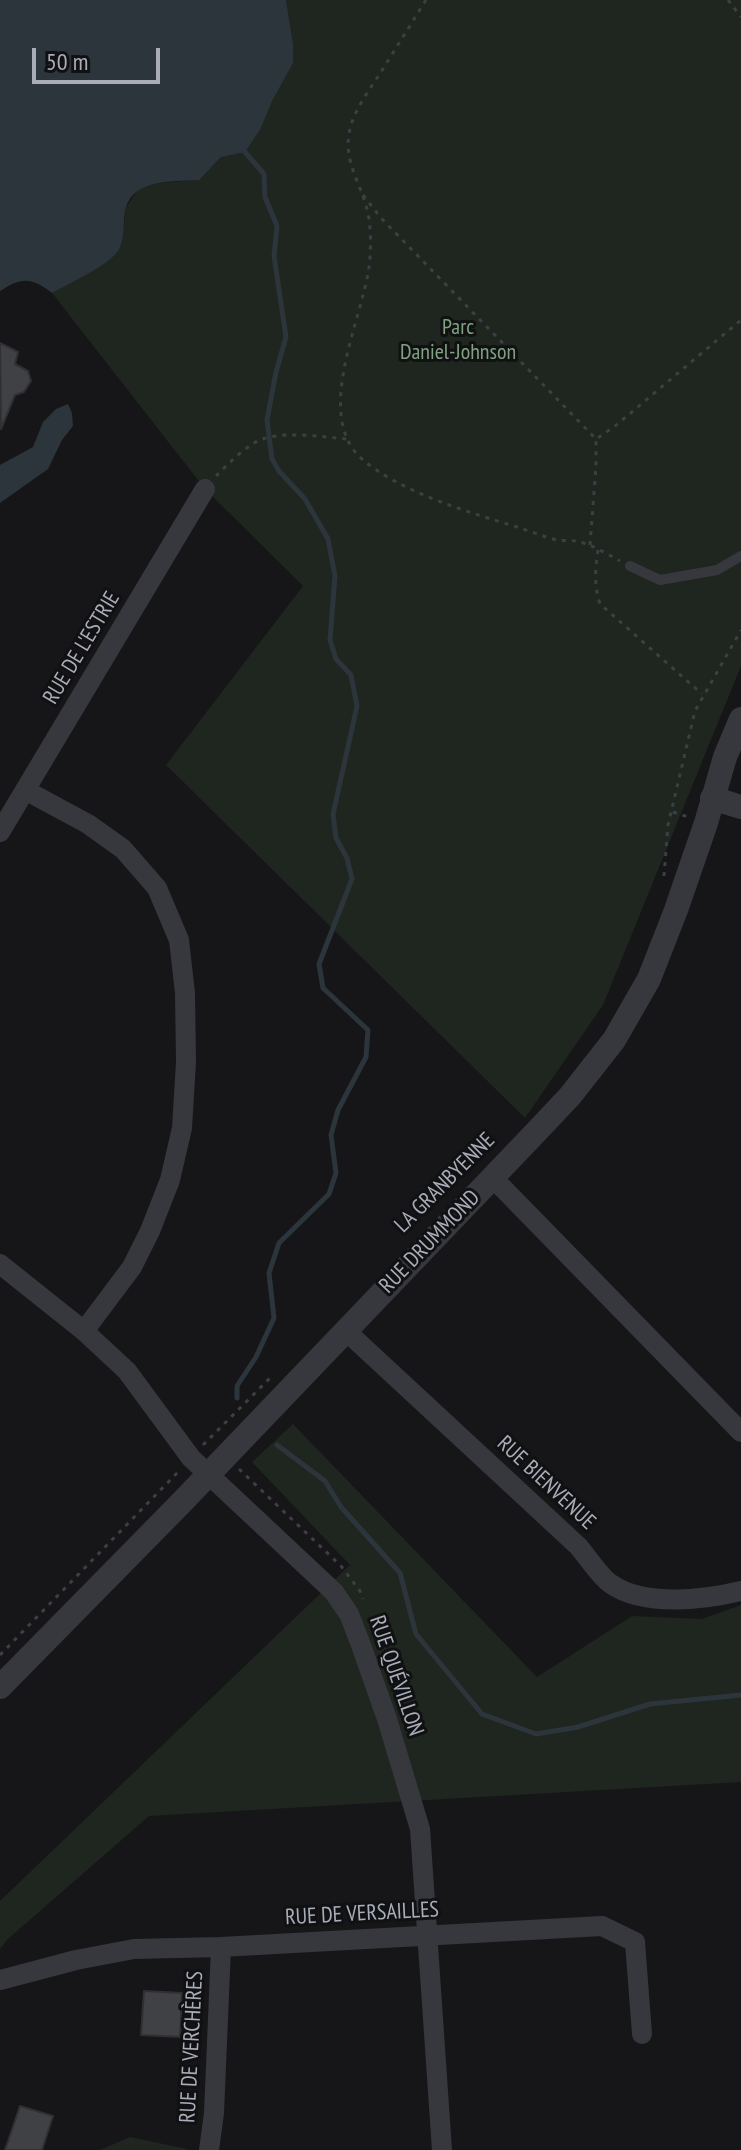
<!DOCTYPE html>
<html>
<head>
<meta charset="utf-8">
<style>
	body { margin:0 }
	#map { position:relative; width:741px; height:2150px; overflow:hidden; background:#161618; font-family:"PT Sans Narrow",sans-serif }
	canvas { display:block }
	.scale { position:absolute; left:32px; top:48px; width:128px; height:36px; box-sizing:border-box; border:4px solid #a8adb8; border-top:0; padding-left:10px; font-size:24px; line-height:28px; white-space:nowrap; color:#a8adb8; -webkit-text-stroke:6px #111113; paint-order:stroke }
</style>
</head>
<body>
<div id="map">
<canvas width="741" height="2150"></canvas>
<div class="scale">50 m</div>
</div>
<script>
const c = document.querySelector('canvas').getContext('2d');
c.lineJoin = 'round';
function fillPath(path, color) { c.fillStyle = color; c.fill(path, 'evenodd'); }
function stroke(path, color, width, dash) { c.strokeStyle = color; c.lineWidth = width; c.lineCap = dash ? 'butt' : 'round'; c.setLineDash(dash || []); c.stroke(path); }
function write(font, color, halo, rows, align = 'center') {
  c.font = font + ' "PT Sans Narrow",sans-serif'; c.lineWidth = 6; c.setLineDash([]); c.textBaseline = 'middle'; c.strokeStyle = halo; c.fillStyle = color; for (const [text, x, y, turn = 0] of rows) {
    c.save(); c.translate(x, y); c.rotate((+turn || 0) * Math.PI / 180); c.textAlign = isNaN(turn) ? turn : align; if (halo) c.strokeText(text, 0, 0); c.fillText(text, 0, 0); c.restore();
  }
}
const green = new Path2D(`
	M286 0H741V666L603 1005 525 1118 166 765 303 586 205 489 52 293 96 269 123 236 126 207 138 190 148 184 198 180 221 157 261 128 293 43Z
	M293 1424 537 1677 632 1616 702 1619 741 1605V1782L149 1816 8 1939 0 1949V1901L350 1565 252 1462Z
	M130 2137 187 2149V2150H100Z`);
const water = new Path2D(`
	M0 0H286L293 43V63L272 101 261 128 245 152 221 157 199 180C172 182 131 178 125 212 123 224 125 238 119 249 112 264 68 284 52 293 31 277 22 277 0 291Z
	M68 404 72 413 73 426 62 440 48 469 0 503V465L33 447 43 422 56 409Z`);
const stream = new Path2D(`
	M237 1398V1386L256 1357 274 1318 269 1273 279 1243 329 1194 336 1173 331 1135 338 1110 366 1057 368 1030 323 988 319 964 352 879 347 858 336 838 333 814 357 706 351 675 336 659 330 640 335 576 328 539 305 499 279 471 272 459 267 420 276 372 286 337 274 256 277 226 265 197 264 174 245 152
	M277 1445 325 1481 341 1507 400 1573 416 1634 482 1714 536 1734 578 1727 650 1704 741 1695`);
const building = new Path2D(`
	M0 343 18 352 15 364 28 371 31 381 24 392 15 395 1 429Z
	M144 1991 182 1993 180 2037 141 2035Z
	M20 2106 53 2116 42 2150H5Z`);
const path = new Path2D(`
	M426 0C411 24 396 48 381 72 370 89 357 106 351 125 340 162 364 185 369 219 371 233 371 253 369 267 362 320 313 416 362 459 400 492 468 512 517 527 530 531 544 537 557 540 563 541 570 540 575 541 591 544 606 553 620 561
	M728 0 741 17
	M363 195 381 218 596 439 614 427 741 320
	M216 476C227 465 241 451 254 443 277 429 321 437 347 439
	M590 545 596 466V439
	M598 550C595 569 594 585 600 604L702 694
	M673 812 688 817
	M664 876 668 825 695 711 741 630
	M203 1445 271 1377
	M239 1469 341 1566 360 1591 363 1599
	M0 1655 179 1471`);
const service = new Path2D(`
	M630 566 660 580 717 570 741 556`);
const minor = new Path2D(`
	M25 790 88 824 123 849 157 888 179 940 185 993 186 1062 182 1128 170 1180 150 1231 132 1267 84 1331
	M0 832 205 489
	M492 1177 741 1432
	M0 1264 84 1331 127 1371 191 1458 334 1592 349 1614 361 1645 387 1719 420 1829 442 2150
	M345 1330 578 1546C587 1556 600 1577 611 1584 644 1607 704 1600 741 1591
	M0 1980 76 1960 134 1949 221 1947 602 1926 635 1942 642 2034
	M209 2150 214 2113 221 1947`);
const tertiary = new Path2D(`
	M712 798 741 807
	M0 1687 183 1501 538 1130 570 1096 614 1040 649 979 676 910 706 823 725 757 741 719`);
const parkNames = [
	["Parc",458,328],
	["Daniel-Johnson",458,353]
];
const streetNames = [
	["RUE DE L'ESTRIE",82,648,-59],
	["LA GRANBYENNE",445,1183,-45],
	["RUE DRUMMOND",430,1242,-46],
	["RUE BIENVENUE",546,1483,43],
	["RUE QUÉVILLON",396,1676,71],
	["RUE DE VERSAILLES",362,1914,-3],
	["RUE DE VERCHÈRES",192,2047,-87]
];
fillPath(green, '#1e261f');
fillPath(water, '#2c353c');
stroke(stream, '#2c353c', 5);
fillPath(building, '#404145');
stroke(building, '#303034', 2);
stroke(path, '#3d3f44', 3, [4, 6]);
stroke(service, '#37383d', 10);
stroke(minor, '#37383d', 20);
stroke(tertiary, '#37383d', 24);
write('22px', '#7fa381', '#111113', parkNames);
write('22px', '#a8adb8', '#111113', streetNames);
</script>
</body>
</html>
